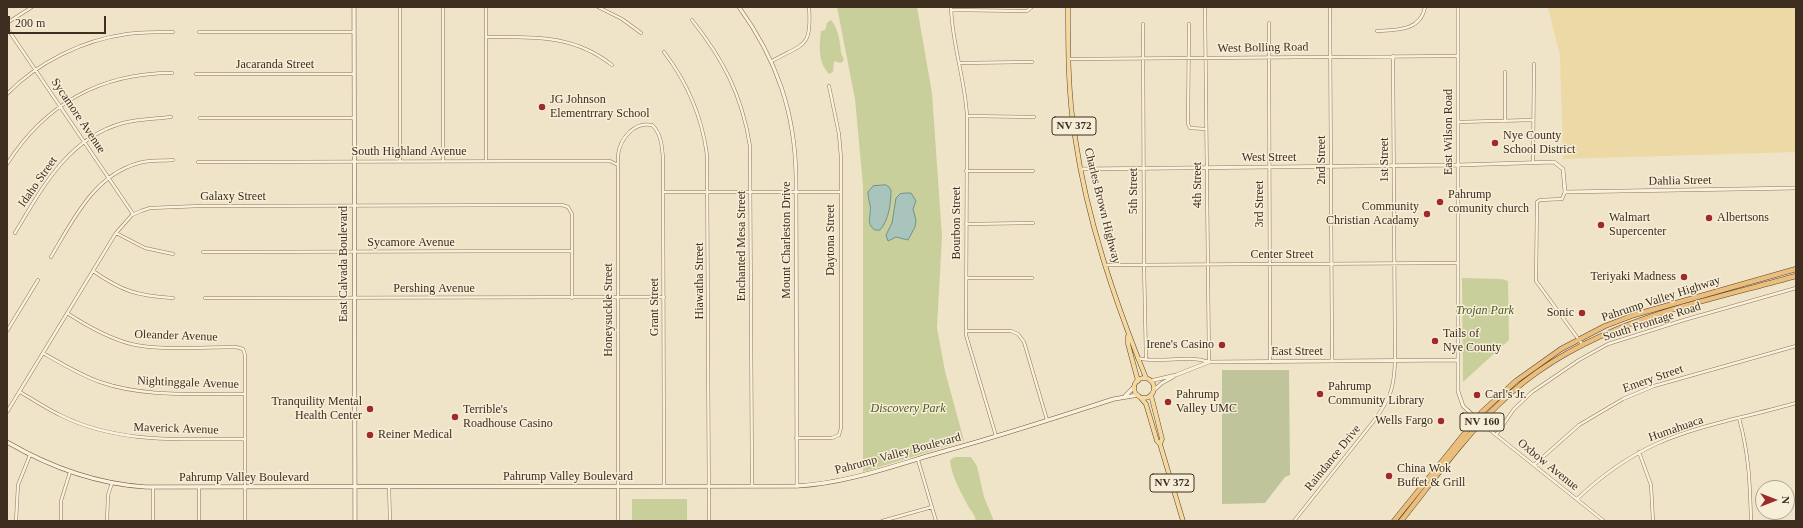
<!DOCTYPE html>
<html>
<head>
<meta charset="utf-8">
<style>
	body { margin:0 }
	#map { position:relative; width:1803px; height:528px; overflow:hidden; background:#f0e4c8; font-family:Georgia,serif }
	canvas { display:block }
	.frame { position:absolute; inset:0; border:8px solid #3d2e20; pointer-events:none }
	.north { position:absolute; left:1755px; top:480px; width:40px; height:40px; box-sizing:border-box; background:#f7eed8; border:1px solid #ada18e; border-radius:50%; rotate:90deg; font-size:11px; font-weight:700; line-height:16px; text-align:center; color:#3d2e20 }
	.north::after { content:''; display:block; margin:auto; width:14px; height:18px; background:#9e2a2b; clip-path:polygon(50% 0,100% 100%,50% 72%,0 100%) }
	.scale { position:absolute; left:8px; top:16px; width:98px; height:18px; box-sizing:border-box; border:2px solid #3d2e20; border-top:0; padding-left:5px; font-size:12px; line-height:14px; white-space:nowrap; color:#3d2e20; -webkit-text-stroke:3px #f7eed8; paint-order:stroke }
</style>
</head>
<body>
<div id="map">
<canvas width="1803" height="528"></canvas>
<div class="frame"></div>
<div class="north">N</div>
<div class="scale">200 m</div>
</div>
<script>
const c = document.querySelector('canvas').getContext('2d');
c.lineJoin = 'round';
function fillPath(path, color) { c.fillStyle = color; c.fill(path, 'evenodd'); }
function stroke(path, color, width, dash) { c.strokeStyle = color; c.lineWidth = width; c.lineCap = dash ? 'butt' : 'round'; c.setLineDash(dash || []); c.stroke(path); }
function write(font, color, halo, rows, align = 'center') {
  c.font = font + ' Georgia,serif'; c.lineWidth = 3; c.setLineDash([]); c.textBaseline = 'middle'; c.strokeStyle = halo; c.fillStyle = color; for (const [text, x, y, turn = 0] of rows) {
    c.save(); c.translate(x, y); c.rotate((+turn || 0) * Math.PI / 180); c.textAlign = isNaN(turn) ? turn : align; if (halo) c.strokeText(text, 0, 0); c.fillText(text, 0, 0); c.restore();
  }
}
const green = new Path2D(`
	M837 7H917L932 93 942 236 937 328 945 371 964 441 863 472V186L855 99Z
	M831 20C838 28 840 41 841 52 841 54 843 57 844 60L841 63 834 61 833 72 829 74C818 62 819 47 821 31L825 30 827 23Z
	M1462 278 1502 279 1508 281 1509 340 1463 382Z
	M955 457H971L977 466 984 497 994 521H976C975 514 970 510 967 504 960 490 951 475 950 460Z
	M632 499H687V521H632Z`);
const sand = new Path2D(`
	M1548 7H1796V152L1563 159 1560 56Z`);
const cemetery = new Path2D(`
	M1222 370H1289L1290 475 1285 477 1265 503 1222 504Z`);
const water = new Path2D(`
	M886 185 889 187 891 190C891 203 889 220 880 230H875C865 224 872 214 870 205 869 200 868 197 868 192L873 186Z
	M906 193H911L916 201 913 209 916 220 915 227 908 240 896 237 888 241 886 235 892 223 896 198 900 194Z`);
const minor = new Path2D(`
	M400 7V161
	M598 7 622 19 641 33
	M951 7C952 44 965 79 967 116L966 335 996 436
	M1330 7 1332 361
	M951 10 1027 11 1032 7
	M692 20C723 59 742 95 750 146L752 486
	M7 23 32 7
	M1269 23 1270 362
	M1143 24 1144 264 1146 359
	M1189 24 1188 124 1190 128 1206 129
	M7 28 133 214
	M1377 31C1396 30 1421 31 1425 7
	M199 32H354
	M486 37C532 37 573 34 612 65
	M664 52C687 82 702 117 707 155L709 521
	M1069 59 1458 56
	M772 61C804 43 812 48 809 7
	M959 63 1032 62
	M1505 72V121
	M196 74H354
	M7 94C38 62 83 40 127 34 142 32 158 32 173 32
	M967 116 1034 117
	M200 118H354
	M1458 122 1533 120
	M443 161V7
	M486 161V7
	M198 162 610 161 618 165
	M1533 162 1534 64
	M7 164C45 104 101 73 172 73
	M966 171H1033
	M664 192H840
	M1565 192 1562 199 1540 200 1537 202 1536 281 1582 344
	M966 224 1033 223
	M15 233C42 188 68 138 123 123 138 119 155 119 171 117
	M116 233 145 248 173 254
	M203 252 572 251
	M51 257C73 220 94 175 139 163 149 160 162 161 173 160
	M1106 265 1458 263
	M93 271C122 291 137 296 173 298
	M966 278H1032
	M205 298 664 297
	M67 313C87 326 108 338 131 344 160 351 205 347 236 347L243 349 245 355V521
	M7 331 38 280
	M966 331H1011L1018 334 1024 342 1047 420
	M43 353C62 364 80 375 100 382 146 398 197 393 245 394
	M1137 358C1161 364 1186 354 1209 362L1205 7
	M20 392C34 400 47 409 62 416 119 444 183 439 245 439
	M7 412 116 233 132 215 141 211 150 208 200 206 562 205 568 207 572 214V298
	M1739 418C1749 454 1750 484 1751 521
	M1481 423 1604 521
	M1496 435 1514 409 1532 392 1579 360 1608 344 1684 320 1796 288
	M796 438H832L839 435 841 428V158L839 134 829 86
	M1639 452 1651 485 1653 521
	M918 460 936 521
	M1534 465 1579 425 1623 399 1654 386 1796 346
	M389 487 390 521
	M153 488V521
	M199 488V521
	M1577 499C1600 477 1626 458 1656 444 1698 425 1751 416 1796 403
	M16 521 18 485 30 455
	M61 521V501L70 472
	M107 521 108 495 112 483
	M618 521V155C620 139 634 121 652 125 661 133 662 146 663 158L664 486
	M882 521 932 507
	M1294 521 1373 422C1390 399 1394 390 1395 361L1393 56`);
const tertiary = new Path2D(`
	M739 7C777 60 795 112 796 177L797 486
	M1458 7V391L1463 406 1477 419
	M1081 169 1458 165 1554 162 1563 169 1565 192 1796 188
	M1150 381 1176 375 1209 362 1458 360
	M1153 391 1162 383 1173 377`);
const secondary = new Path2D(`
	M354 7 355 521
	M1125 396 1134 387
	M7 442C50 467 96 484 146 487L797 486C851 483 900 463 952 449 1007 434 1061 416 1114 399L1138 395`);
const primary = new Path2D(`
	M1068 7C1068 50 1068 94 1075 137 1087 220 1115 301 1146 378
	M1128 336V344L1138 381
	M1134 388a10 10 0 1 1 20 0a10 10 0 1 1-20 0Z
	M1151 395 1162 439 1160 444
	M1140 397 1146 404 1157 441 1160 444 1183 521`);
const trunk = new Path2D(`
	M1394 521 1482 412 1516 381 1561 349 1605 326 1634 315 1796 269
	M1401 521C1433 481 1463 438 1500 403 1581 324 1691 305 1796 276`);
const markers = [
	[542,107,4,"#9e2a2b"],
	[1495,143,4,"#9e2a2b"],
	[1440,202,4,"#9e2a2b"],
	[1427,214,4,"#9e2a2b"],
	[1709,218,4,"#9e2a2b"],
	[1601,225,4,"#9e2a2b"],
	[1684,277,4,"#9e2a2b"],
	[1582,313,4,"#9e2a2b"],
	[1435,341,4,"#9e2a2b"],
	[1222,345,4,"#9e2a2b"],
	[1320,394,4,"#9e2a2b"],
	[1477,395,4,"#9e2a2b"],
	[1168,402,4,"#9e2a2b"],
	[370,409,4,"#9e2a2b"],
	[455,417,4,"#9e2a2b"],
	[1441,421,4,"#9e2a2b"],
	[370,435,4,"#9e2a2b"],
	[1389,476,4,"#9e2a2b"]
];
const shields = [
	[1074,126,44],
	[1482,422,44],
	[1172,483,44]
];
const shieldNames = [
	["NV 372",1074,126],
	["NV 160",1482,422],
	["NV 372",1172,483]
];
const streetNames = [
	["West Bolling Road",1263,48,-1],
	["Jacaranda Street",275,65],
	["Sycamore Avenue",78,116,56],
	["East Wilson Road",1449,132,-90],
	["South Highland Avenue",409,152],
	["West Street",1269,158],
	["2nd Street",1322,160,-90],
	["1st Street",1385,160,-90],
	["Dahlia Street",1680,181,-1],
	["Idaho Street",38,182,-55],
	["4th Street",1198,185,-90],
	["5th Street",1134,191,-90],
	["Galaxy Street",233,197],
	["3rd Street",1260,204,-90],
	["Charles Brown Highway",1102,206,76],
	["Bourbon Street",957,223,-90],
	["Mount Charleston Drive",787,240,-90],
	["Daytona Street",831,240,-90],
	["Sycamore Avenue",411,243],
	["Enchanted Mesa Street",742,246,-90],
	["Center Street",1282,255],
	["East Calvada Boulevard",344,264,-90],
	["Hiawatha Street",700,281,-90],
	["Pershing Avenue",434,289],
	["Pahrump Valley Highway",1661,299,-18],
	["Grant Street",655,307,-90],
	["Honeysuckle Street",609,310,-90],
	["South Frontage Road",1652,322,-18],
	["Oleander Avenue",176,336,2],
	["East Street",1297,352],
	["Emery Street",1653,379,-19],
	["Nightinggale Avenue",188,383,2],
	["Maverick Avenue",176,429,2],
	["Humahuaca",1676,429,-19],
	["Pahrump Valley Boulevard",898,454,-15],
	["Raindance Drive",1333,458,-51],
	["Oxbow Avenue",1548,465,39],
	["Pahrump Valley Boulevard",568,477],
	["Pahrump Valley Boulevard",244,478]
];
const poiNames = [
	["JG Johnson",550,100],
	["Elementrrary School",550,114],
	["Nye County",1503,136],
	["School District",1503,150],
	["Pahrump",1448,195],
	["comunity church",1448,209],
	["Community",1419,207,"right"],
	["Christian Acadamy",1419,221,"right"],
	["Walmart",1609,218],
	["Supercenter",1609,232],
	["Albertsons",1717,218],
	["Teriyaki Madness",1676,277,"right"],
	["Sonic",1574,313,"right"],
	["Tails of",1443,334],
	["Nye County",1443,348],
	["Irene's Casino",1214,345,"right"],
	["Pahrump",1328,387],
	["Community Library",1328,401],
	["Pahrump",1176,395],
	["Valley UMC",1176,409],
	["Carl's Jr.",1485,395],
	["Tranquility Mental",362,402,"right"],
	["Health Center",362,416,"right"],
	["Terrible's",463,410],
	["Roadhouse Casino",463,424],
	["Wells Fargo",1433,421,"right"],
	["Reiner Medical",378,435],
	["China Wok",1397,469],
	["Buffet & Grill",1397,483]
];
const parkNames = [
	["Trojan Park",1485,311],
	["Discovery Park",908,409]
];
fillPath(green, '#c9cf9b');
fillPath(sand, '#ecd9a5');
fillPath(cemetery, '#bfc49a');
fillPath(water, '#a9c4bc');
stroke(water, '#6f938a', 1);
stroke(minor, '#8d765c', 3.5);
stroke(tertiary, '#8d765c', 4);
stroke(secondary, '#6f573f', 4.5);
stroke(primary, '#5b4430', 5);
stroke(trunk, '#5b4430', 5.5);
stroke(minor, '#faf1dc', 2.5);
stroke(tertiary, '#faf1dc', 3);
stroke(secondary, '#faf1dc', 3.5);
stroke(primary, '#f3d9a0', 4);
stroke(trunk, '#eabe7c', 4.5);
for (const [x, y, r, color] of markers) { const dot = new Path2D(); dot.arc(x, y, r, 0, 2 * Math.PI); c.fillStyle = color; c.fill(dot); stroke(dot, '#f7eed8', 1.5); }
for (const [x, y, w] of shields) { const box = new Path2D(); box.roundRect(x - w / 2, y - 9, w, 18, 3); c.fillStyle = '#f7eed8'; c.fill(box); stroke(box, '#3d2e20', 1); }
write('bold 11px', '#3d2e20', null, shieldNames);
write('12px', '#3d2e20', '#f7eed8', streetNames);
write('12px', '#3d2e20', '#f7eed8', poiNames, 'left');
write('italic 12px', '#4d5a26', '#f7eed8', parkNames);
</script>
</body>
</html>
